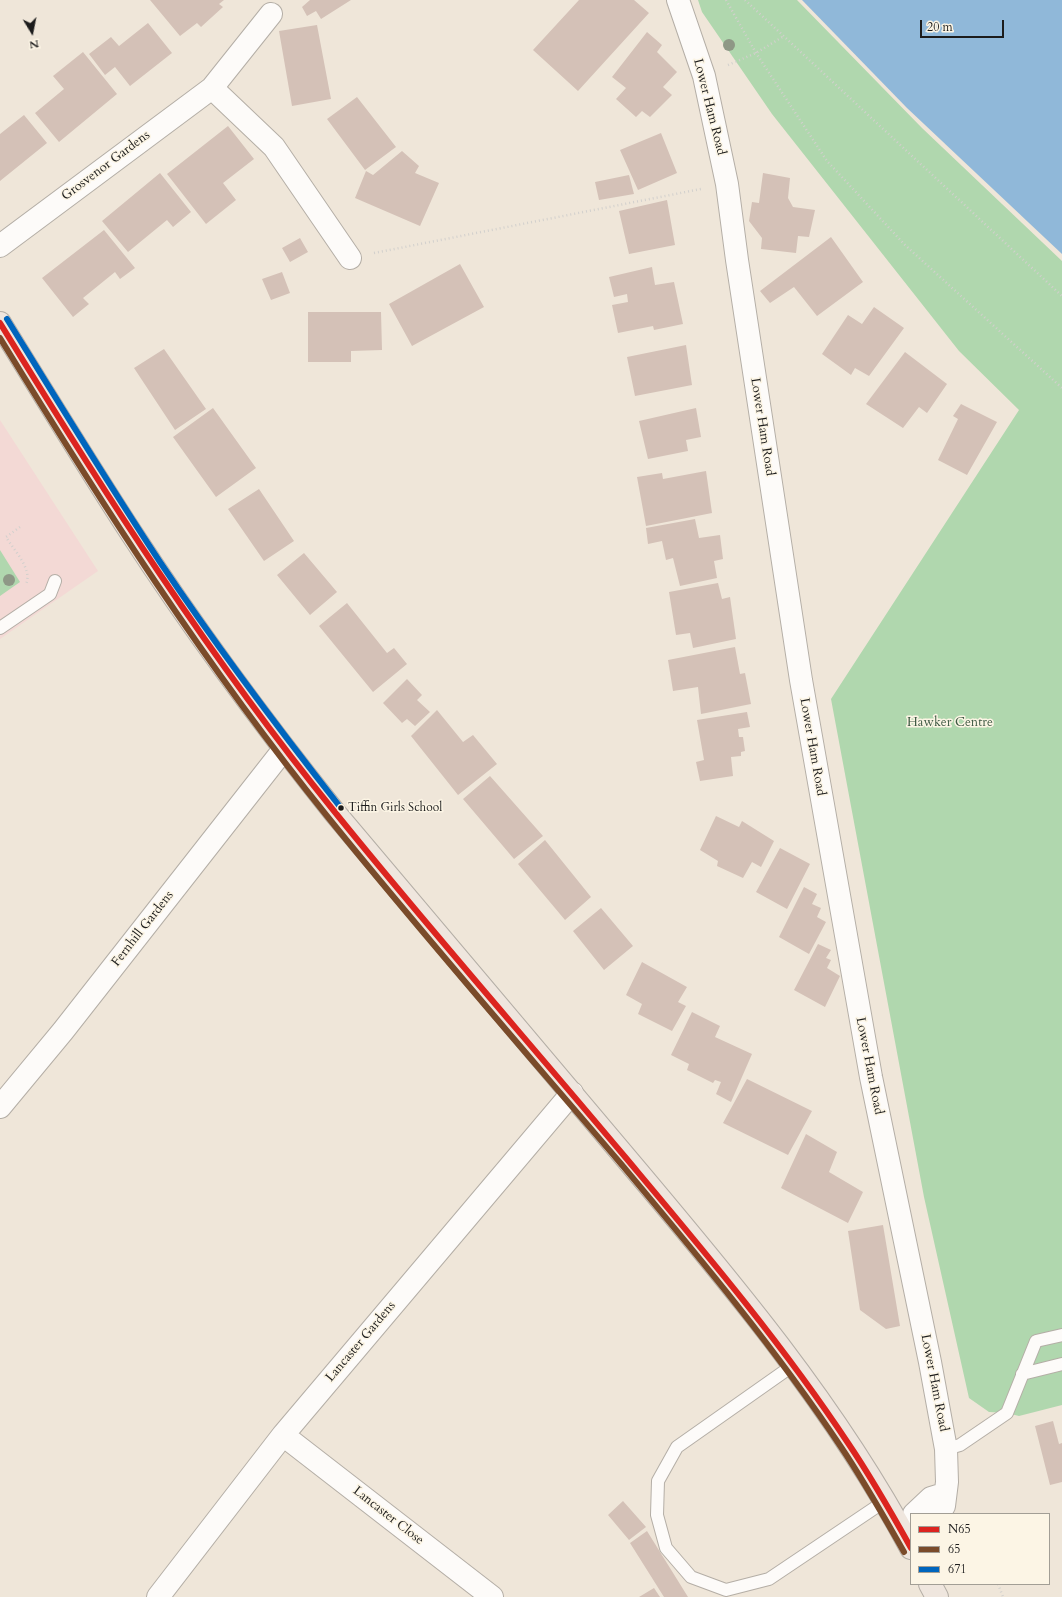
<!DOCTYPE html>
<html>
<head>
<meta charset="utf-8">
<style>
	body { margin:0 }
	#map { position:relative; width:1062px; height:1597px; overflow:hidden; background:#efe6d9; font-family:Cardo,serif }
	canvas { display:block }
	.legend { position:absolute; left:910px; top:1513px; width:140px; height:72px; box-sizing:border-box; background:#fcf5e5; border:1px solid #a29e95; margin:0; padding:5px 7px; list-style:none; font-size:12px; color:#1c1c1c }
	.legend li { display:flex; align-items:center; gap:8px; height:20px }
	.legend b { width:20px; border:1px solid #a29e95 }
	.north { position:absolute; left:12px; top:12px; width:40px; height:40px; -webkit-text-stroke:3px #fcf5e5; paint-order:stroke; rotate:170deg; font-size:11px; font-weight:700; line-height:16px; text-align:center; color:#1c1c1c }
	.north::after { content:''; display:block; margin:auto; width:14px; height:18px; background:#1c1c1c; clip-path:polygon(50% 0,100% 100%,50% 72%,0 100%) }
	.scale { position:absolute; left:920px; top:20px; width:84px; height:18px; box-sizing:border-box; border:2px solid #1c1c1c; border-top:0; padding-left:5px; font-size:12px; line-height:14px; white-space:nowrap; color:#1c1c1c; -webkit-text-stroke:3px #fcf5e5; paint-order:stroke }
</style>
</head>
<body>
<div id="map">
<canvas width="1062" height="1597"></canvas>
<ul class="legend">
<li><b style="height:5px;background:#dc241f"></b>N65</li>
<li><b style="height:5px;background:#7a4b2a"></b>65</li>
<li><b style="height:5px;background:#0065bd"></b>671</li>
</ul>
<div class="north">N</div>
<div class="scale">20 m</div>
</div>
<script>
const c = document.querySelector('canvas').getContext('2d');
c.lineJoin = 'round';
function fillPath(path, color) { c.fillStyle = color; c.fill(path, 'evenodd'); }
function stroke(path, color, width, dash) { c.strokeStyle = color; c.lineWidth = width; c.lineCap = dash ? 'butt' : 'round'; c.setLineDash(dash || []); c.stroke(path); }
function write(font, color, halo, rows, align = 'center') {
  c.font = font + ' Cardo,serif'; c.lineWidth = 3; c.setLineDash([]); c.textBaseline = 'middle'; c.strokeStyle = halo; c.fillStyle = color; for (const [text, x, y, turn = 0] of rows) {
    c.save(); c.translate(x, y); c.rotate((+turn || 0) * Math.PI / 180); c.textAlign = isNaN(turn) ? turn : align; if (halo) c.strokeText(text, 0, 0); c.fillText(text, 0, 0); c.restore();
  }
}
const built = new Path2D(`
	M0 420 98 571 0 639Z`);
const green = new Path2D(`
	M698 0H797L922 128 1062 261V1405L1019 1416 1007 1413 989 1412 969 1398 924 1197 831 699 1019 410 959 351 772 114 702 12Z
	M0 550 20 582 0 596Z`);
const water = new Path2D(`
	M802 0H1062V254L907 108Z`);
const building = new Path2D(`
	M150 0H224L219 4 223 7 201 27 197 23 180 36Z
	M310 0H351L321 19 316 11 307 16 302 7Z
	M579 0H634L649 13 578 91 533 50Z
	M148 23 172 53 130 86 115 67 105 75 89 54 111 37 119 46Z
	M317 25 331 99 292 106 279 31Z
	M647 32 662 45 657 52 677 72 663 87 672 95 650 117 642 111 636 117 616 99 626 88 612 77Z
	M83 52 117 94 59 142 35 113 64 89 53 76Z
	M357 97 396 147 365 170 327 119Z
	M24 115 47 143 0 181V134Z
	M228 126 254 159 223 183 236 200 206 224 167 174Z
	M661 133 677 173 638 190 620 150Z
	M402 151 419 166 415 173 439 183 420 226 355 198 366 171 373 175Z
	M160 173 191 212 173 227 167 220 128 252 102 221Z
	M763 173 790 178 788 198 793 207 815 210 809 237 798 236 796 253 761 249 762 238 749 221 752 202 759 203Z
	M629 175 634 194 599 200 595 182Z
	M667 200 675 245 629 254 619 211Z
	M104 230 135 268 120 279 115 272 83 298 89 304 73 317 42 278Z
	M831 237 863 282 817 316 794 287 770 303 760 291Z
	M300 238 308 252 290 262 282 248Z
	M460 264 484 307 412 346 389 304Z
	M652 267 655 285 674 282 683 324 654 330 653 326 618 333 612 305 628 302 627 294 614 297 609 277Z
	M282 272 290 293 271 300 262 279Z
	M874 307 904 328 869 376 855 368 851 375 822 354 848 315 862 324Z
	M308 312H381L382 350 351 351V362H308Z
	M686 345 692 385 635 396 627 357Z
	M164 349 206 409 175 430 134 368Z
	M905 352 947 384 927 413 919 407 903 428 866 404Z
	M961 404 997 422 967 475 938 460 958 419 953 416Z
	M213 408 256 468 216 497 173 437Z
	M696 408 701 437 686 440 688 451 648 459 639 421Z
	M706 471 712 513 646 526 637 477 662 473 663 479Z
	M259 489 294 541 264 561 228 509Z
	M695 519 699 538 720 535 723 559 714 561 717 578 680 586 673 558 666 560 662 541 648 544 646 528Z
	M304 553 337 592 310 615 277 575Z
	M718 583 722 599 730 597 736 639 693 648 690 633 676 635 669 592Z
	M347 603 387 653 394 648 407 664 373 692 319 626Z
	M735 647 740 674 745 673 751 704 701 714 698 687 673 691 668 660Z
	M407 679 422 695 417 700 430 712 415 726 407 719 402 723 383 703Z
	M437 710 463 742 473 735 497 764 458 795 411 736Z
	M747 712 750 727 738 729 739 737H743L745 751 741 752V756L731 757 733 776 700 781 696 762 704 760 697 720Z
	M490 776 543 836 514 859 463 799Z
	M716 816 739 827 742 821 774 841 761 867 752 862 743 878 717 866 718 861 700 850Z
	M545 840 591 897 565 920 518 864Z
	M780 848 810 864 787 909 756 892Z
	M804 887 817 894 812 904 821 908 817 917 826 922 809 954 779 937Z
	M601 908 633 946 604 970 573 931Z
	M818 944 831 950 826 958 831 960 827 968 840 976 825 1007 794 990Z
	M642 962 687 987 678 1002 686 1006 672 1031 638 1014 642 1004 626 995Z
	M692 1012 720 1026 715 1037 752 1054 731 1102 716 1094 721 1082 715 1080 713 1083 687 1070 689 1064 671 1055Z
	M747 1079 812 1111 788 1155 723 1123Z
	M806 1134 837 1152 829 1172 863 1192 848 1223 781 1188Z
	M883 1225 900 1326 886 1329 860 1310 848 1231Z
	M1053 1421 1059 1444 1062 1443V1482L1050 1485 1035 1426Z
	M623 1501 646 1527 629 1540 608 1515Z
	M647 1531 688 1597H664L630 1543Z
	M654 1588 660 1597H639Z`);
const path = new Path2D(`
	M726 0 756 53 827 161 905 245 1062 388
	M745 0 1062 296
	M728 65 756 53 784 36
	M374 253 701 189
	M20 527 6 537C13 549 33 569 26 584
	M998 1584 1003 1597`);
const service = new Path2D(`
	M0 628 50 594 55 581
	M792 1366 677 1447 658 1481 657 1515 666 1548 691 1577 726 1590 769 1579 885 1501
	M1022 1374 1062 1364
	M946 1449 960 1445 1007 1413 1036 1341 1062 1335`);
const minor = new Path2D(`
	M678 0 704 76 727 184 737 260 801 680 871 1077 930 1362 946 1449 947 1482 944 1506 939 1514
	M212 88 271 14
	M0 246 212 88 274 147 350 258
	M0 1107 63 1031 284 749
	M283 1435 492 1597
	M914 1514 931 1498 944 1494
	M158 1597 283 1435 572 1093`);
const primary = new Path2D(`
	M0 323C43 393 86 463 130 531 193 628 263 723 335 813 432 928 529 1043 626 1158 729 1280 836 1407 911 1548
	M930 1584 937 1597`);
const bus1 = new Path2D(`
	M0 323C103 491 209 657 334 811 429 929 529 1042 626 1158 703 1250 781 1342 848 1443 871 1477 891 1512 911 1548`);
const bus2 = new Path2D(`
	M0 338C101 503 205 665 327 816 422 934 523 1049 622 1165 698 1256 775 1348 841 1447 864 1481 884 1517 904 1552`);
const bus3 = new Path2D(`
	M7 319C57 400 107 482 160 562 217 647 278 728 341 808`);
const trees = [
	[729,45],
	[9,580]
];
const markers = [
	[341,808,3.5,"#1c1c1c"]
];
const busNames = [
	["Tiffin Girls School",348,808]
];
const streetNames = [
	["Lower Ham Road",709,107,76],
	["Grosvenor Gardens",106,166,-37],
	["Lower Ham Road",762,427,81],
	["Lower Ham Road",812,747,80],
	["Fernhill Gardens",143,929,-52],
	["Lower Ham Road",869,1066,79],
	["Lancaster Gardens",361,1342,-50],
	["Lower Ham Road",934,1383,79],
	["Lancaster Close",388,1516,38]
];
const parkNames = [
	["Hawker Centre",950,723]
];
fillPath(built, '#f3d9d5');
fillPath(green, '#b0d7ae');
fillPath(water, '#90b8d9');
fillPath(building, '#d4c1b7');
stroke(service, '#b4aea6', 14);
stroke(minor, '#b4aea6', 24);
stroke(primary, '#b4aea6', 24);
stroke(path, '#d2d0cd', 2.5, [1, 3]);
stroke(service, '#fdfbf9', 12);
stroke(minor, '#fdfbf9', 22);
stroke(primary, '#efe6de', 22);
stroke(bus1, '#dc241f', 6);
stroke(bus2, '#7a4b2a', 6);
stroke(bus3, '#0065bd', 6);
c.fillStyle = '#8e9886';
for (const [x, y] of trees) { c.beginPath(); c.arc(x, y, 6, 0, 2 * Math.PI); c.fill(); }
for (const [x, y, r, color] of markers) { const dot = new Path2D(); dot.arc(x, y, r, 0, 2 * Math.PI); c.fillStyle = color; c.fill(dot); stroke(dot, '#fcf5e5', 1.5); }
write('12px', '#1c1c1c', '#fcf5e5', busNames, 'left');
write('13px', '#1c1c1c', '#fcf5e5', streetNames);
write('13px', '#3e5943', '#fcf5e5', parkNames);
</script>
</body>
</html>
